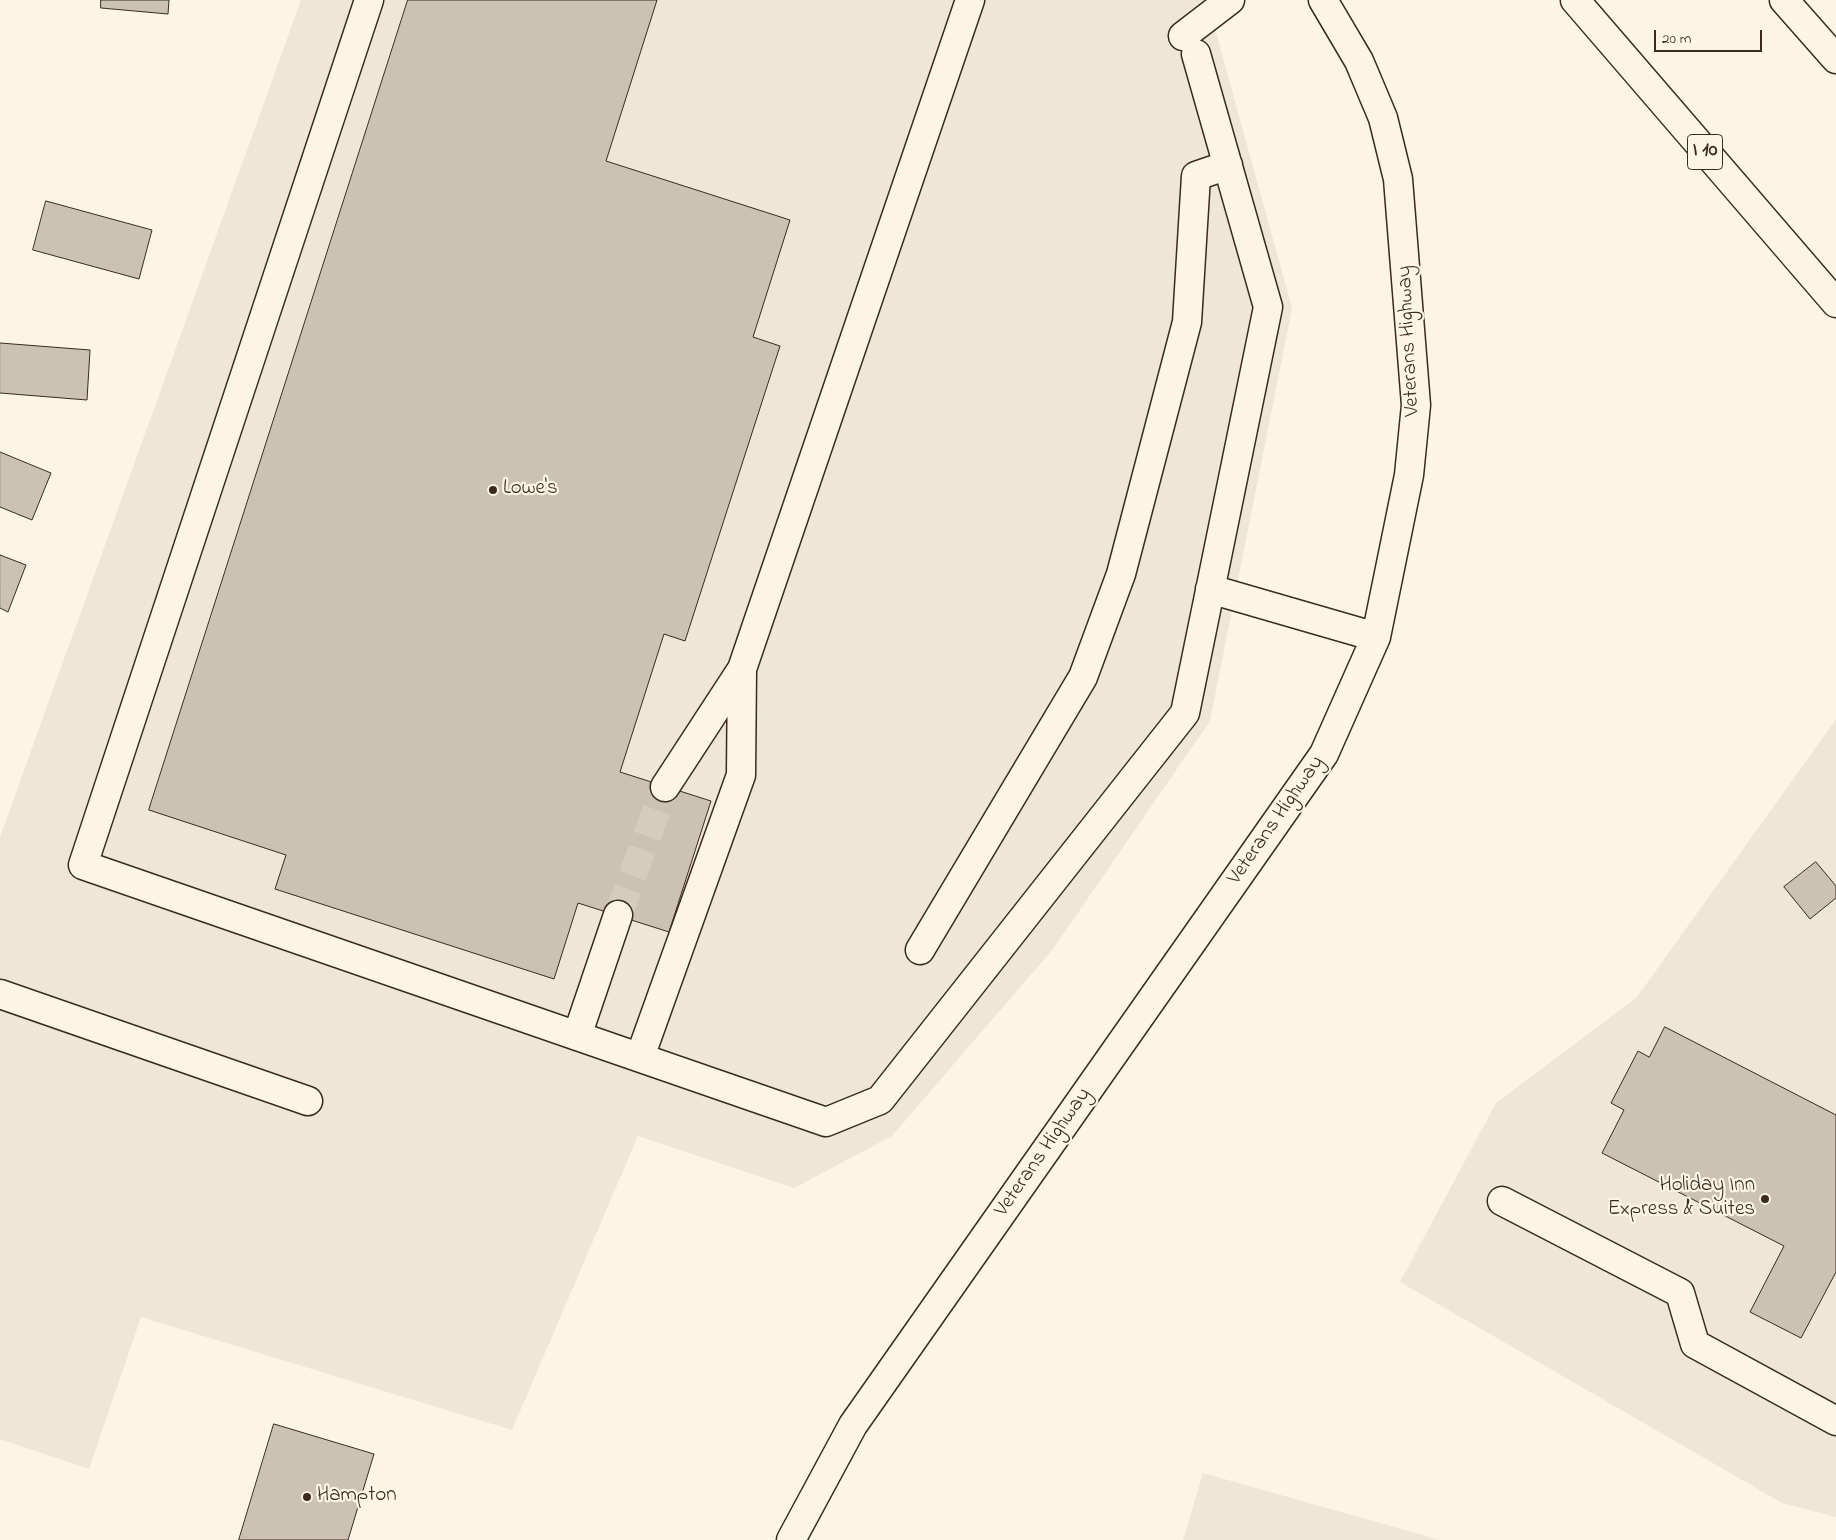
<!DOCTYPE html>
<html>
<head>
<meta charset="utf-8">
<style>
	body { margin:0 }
	#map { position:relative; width:1836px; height:1540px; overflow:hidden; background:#fcf5e5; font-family:"Indie Flower",sans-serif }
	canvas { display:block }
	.scale { position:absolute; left:1654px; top:30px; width:108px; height:22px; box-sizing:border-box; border:2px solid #3b2a1e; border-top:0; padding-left:6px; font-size:15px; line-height:18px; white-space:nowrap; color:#3b2a1e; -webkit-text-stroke:4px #fcf5e5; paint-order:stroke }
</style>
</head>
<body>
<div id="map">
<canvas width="1836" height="1540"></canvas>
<div class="scale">20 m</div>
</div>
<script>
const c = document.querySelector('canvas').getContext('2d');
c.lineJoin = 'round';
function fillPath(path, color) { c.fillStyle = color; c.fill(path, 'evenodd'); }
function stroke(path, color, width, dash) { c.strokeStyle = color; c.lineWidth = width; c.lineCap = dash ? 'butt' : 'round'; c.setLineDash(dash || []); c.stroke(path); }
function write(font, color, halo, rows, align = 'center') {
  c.font = font + ' "Indie Flower",sans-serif'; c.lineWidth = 4.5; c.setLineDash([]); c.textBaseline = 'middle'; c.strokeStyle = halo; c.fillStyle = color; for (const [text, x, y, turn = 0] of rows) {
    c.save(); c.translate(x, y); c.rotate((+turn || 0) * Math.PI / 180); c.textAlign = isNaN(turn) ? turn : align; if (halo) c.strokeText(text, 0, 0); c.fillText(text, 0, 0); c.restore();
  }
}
const built = new Path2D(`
	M301 0H1207L1292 308 1210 721 1053 949 892 1136 794 1188 638 1136 512 1430 141 1317 89 1469 0 1439V837Z
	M1836 719V1517L1782 1503 1400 1282 1496 1103 1637 997Z
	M1203 1473 1440 1540H1183Z`);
const building = new Path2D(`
	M101 0H169L168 14 101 8Z
	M408 0H657L606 161 790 220 753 337 780 346 685 641 664 634 620 772 711 801 669 932 578 903 554 979 275 889 286 855 149 810Z
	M46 201 152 230 139 279 33 250Z
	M0 343 90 350 87 400 0 393Z
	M0 452 51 473 32 520 0 507Z
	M0 555 26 565 8 612 0 608Z
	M1816 862 1836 886V898L1810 919 1784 887Z
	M1665 1027 1836 1115V1272L1801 1338 1750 1312 1784 1246 1602 1153 1624 1110 1611 1103 1638 1051 1649 1057Z
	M274 1424 374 1454 348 1540H239Z`);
const minorTunnel = new Path2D(`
	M618 915 665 787`);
const minor = new Path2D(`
	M369 0 83 865 826 1122 880 1100 1185 713 1268 307 1196 54
	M1183 36 1230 0
	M1210 589 1376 637
	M665 787 742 669
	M920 950 1083 677 1121 574 1187 322 1196 176 1228 165
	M0 994 308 1101
	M577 1036 618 915
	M640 1057 741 775 742 669 970 0
	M1502 1201 1680 1293 1695 1344 1836 1421
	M791 1540 853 1425 1324 754 1376 637 1409 475 1416 405 1398 179 1383 118 1359 61 1323 0`);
const highway = new Path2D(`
	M1575 0 1836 303
	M1784 0 1836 59`);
const markers = [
	[493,490,5,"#3b2a1e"],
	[1765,1199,5,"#3b2a1e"],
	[307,1497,5,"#3b2a1e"]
];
const shields = [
	[1705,152,35]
];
const shieldNames = [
	["I 10",1705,152]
];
const streetNames = [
	["Veterans Highway",1410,341,-93],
	["Veterans Highway",1277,821,-55],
	["Veterans Highway",1044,1153,-55]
];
const poiNames = [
	["Lowe's",503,490],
	["Holiday Inn",1755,1187,"right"],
	["Express & Suites",1755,1211,"right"],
	["Hampton",317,1497]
];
fillPath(built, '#eee6d6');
fillPath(building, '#ccc2b3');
stroke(building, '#3b2a1e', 1);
stroke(minorTunnel, '#d5ccbd', 28, [28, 14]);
stroke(minor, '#3b2a1e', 31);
stroke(highway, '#3b2a1e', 31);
stroke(minor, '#fcf5e5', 28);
stroke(highway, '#fcf5e5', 28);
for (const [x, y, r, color] of markers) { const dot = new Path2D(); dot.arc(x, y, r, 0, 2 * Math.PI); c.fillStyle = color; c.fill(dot); stroke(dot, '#fcf5e5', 2); }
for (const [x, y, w] of shields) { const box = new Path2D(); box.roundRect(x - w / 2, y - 17.5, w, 35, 4); c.fillStyle = '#fcf5e5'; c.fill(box); stroke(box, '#3b2a1e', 1); }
write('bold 20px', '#3b2a1e', null, shieldNames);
write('21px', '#3b2a1e', '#fcf5e5', streetNames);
write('21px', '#3b2a1e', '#fcf5e5', poiNames, 'left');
</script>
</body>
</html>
